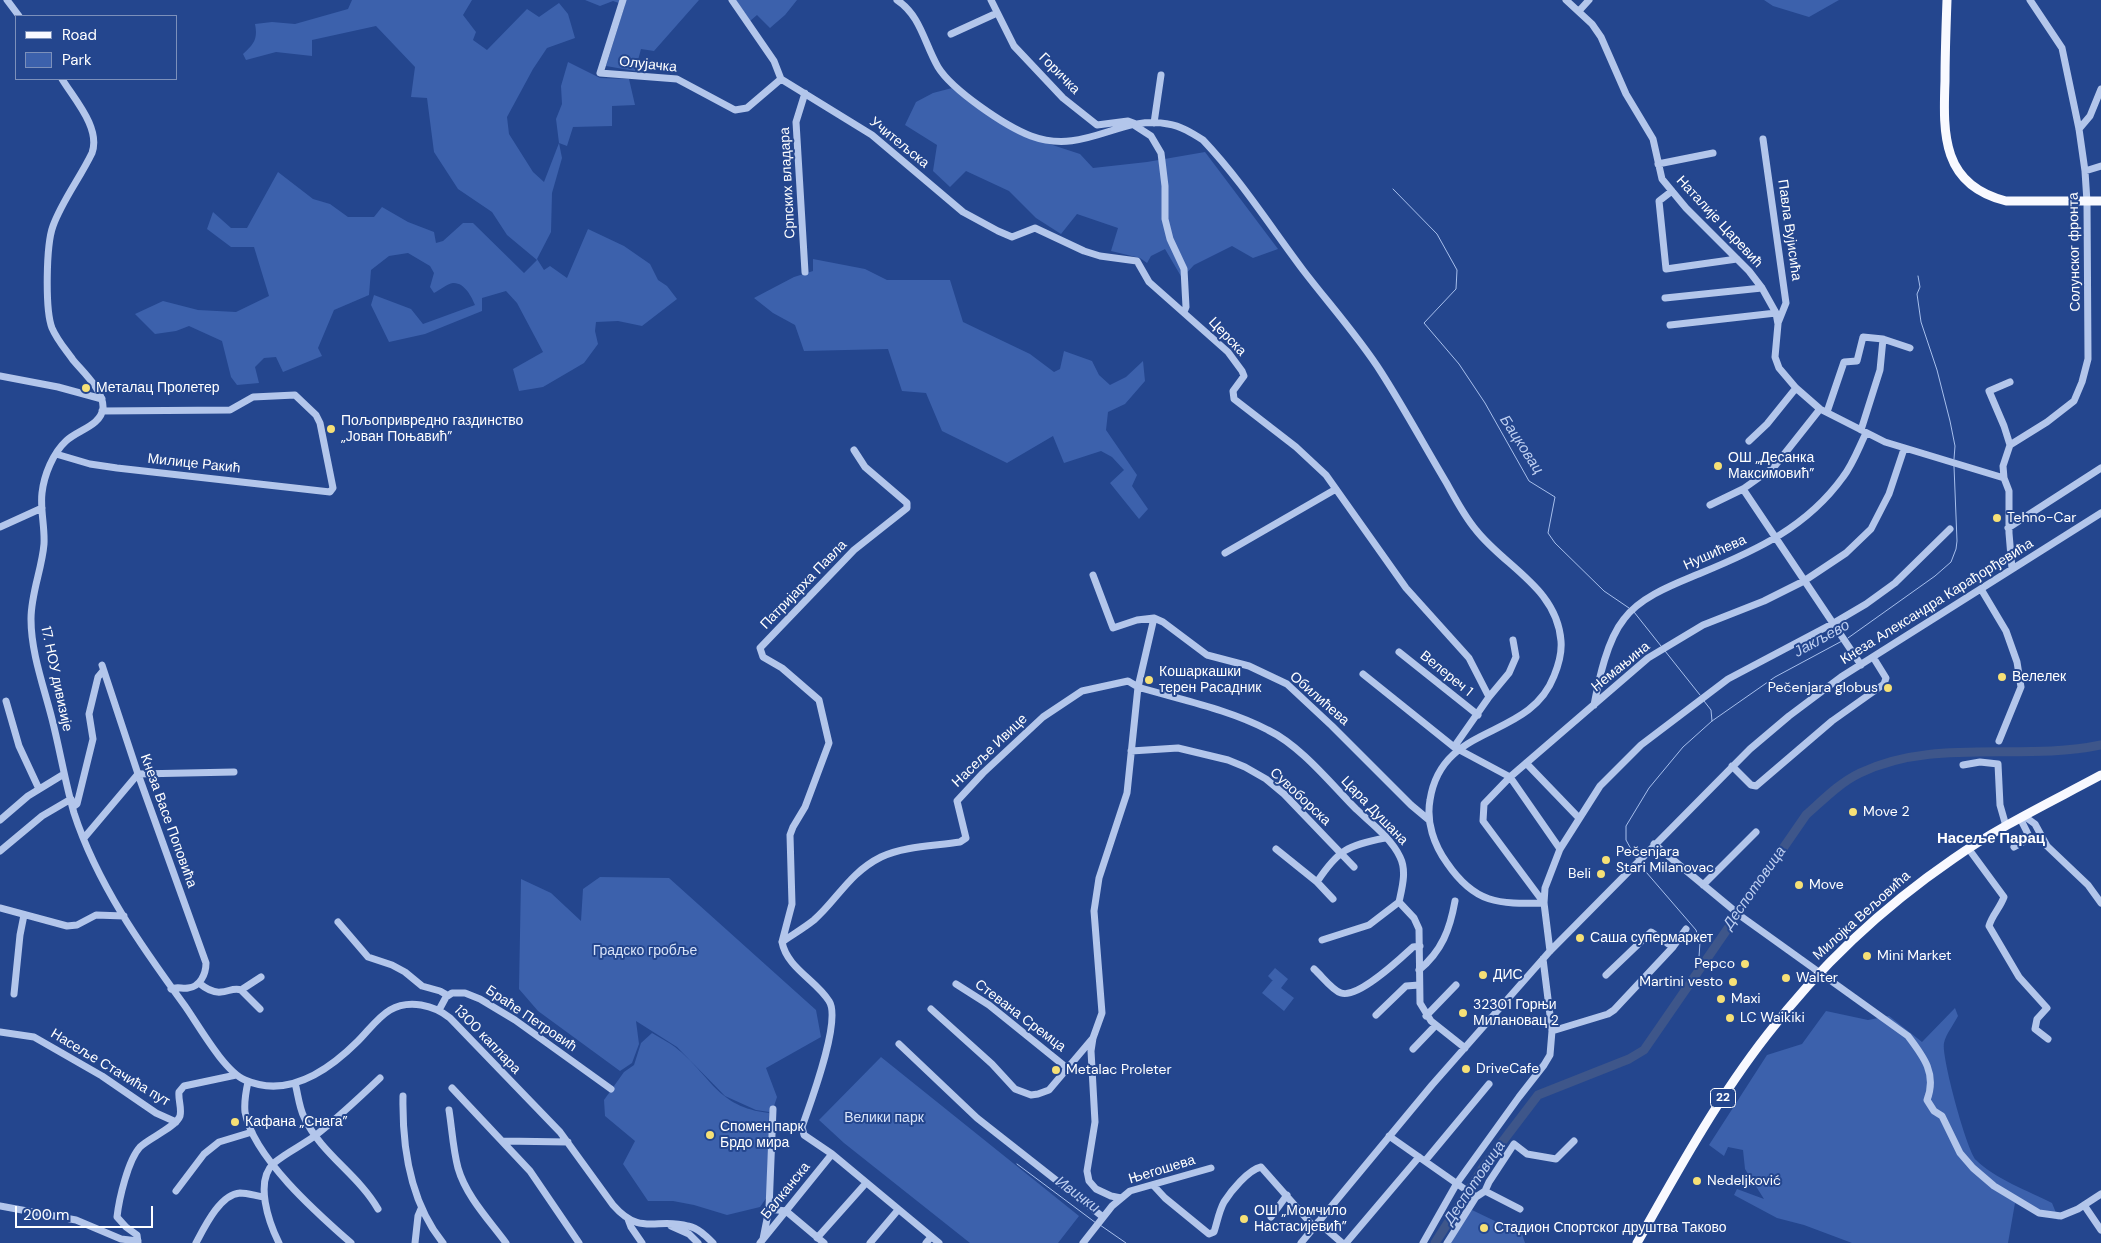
<!DOCTYPE html>
<html>
<head>
<meta charset="utf-8">
<style>
	body { margin:0 }
	#map { position:relative; width:2101px; height:1243px; overflow:hidden; background:#24468e; font-family:"DM Sans",sans-serif }
	canvas { display:block }
	.legend { position:absolute; left:15px; top:15px; width:162px; height:65px; box-sizing:border-box; background:#24468e; border:1px solid #7c90bb; margin:0; padding:6px 9px; list-style:none; font-size:15px; color:#fff }
	.legend li { display:flex; align-items:center; gap:10px; height:25px }
	.legend b { width:25px; border:1px solid #7c90bb }
	.scale { position:absolute; left:15px; top:1206px; width:138px; height:22px; box-sizing:border-box; border:2px solid #fff; border-top:0; padding-left:6px; font-size:15px; line-height:18px; white-space:nowrap; color:#fff; -webkit-text-stroke:4px #24468e; paint-order:stroke }
</style>
</head>
<body>
<div id="map">
<canvas width="2101" height="1243"></canvas>
<ul class="legend">
<li><b style="height:6px;background:#f8f9ff"></b>Road</li>
<li><b style="height:14px;background:#3c61ac"></b>Park</li>
</ul>
<div class="scale">200 m</div>
</div>
<script>
const c = document.querySelector('canvas').getContext('2d');
c.lineJoin = 'round';
function fillPath(path, color) { c.fillStyle = color; c.fill(path, 'evenodd'); }
function stroke(path, color, width, dash) { c.strokeStyle = color; c.lineWidth = width; c.lineCap = dash ? 'butt' : 'round'; c.setLineDash(dash || []); c.stroke(path); }
function write(font, color, halo, rows, align = 'center') {
  c.font = font + ' "DM Sans",sans-serif'; c.lineWidth = 4; c.setLineDash([]); c.textBaseline = 'middle'; c.strokeStyle = halo; c.fillStyle = color; for (const [text, x, y, turn = 0] of rows) {
    c.save(); c.translate(x, y); c.rotate((+turn || 0) * Math.PI / 180); c.textAlign = isNaN(turn) ? turn : align; if (halo) c.strokeText(text, 0, 0); c.fillText(text, 0, 0); c.restore();
  }
}
const green = new Path2D(`
	M352 0H472L463 15 476 32 473 40 487 50 527 9 539 17 559 3 568 14 575 38 547 48 533 69 507 117 509 134 533 172 544 182 559 143 556 119 562 104 561 86 568 62 600 78 629 79 635 105 612 106V126L573 127 567 146 559 143 562 158 552 193 551 232 537 259 544 270 550 266 567 278 588 229 624 246 650 264 658 280 667 286 677 299 642 326 618 321 596 322 595 331 598 344 584 363 543 387 519 391 513 369 543 352 517 303 506 291 482 298V311L425 334 389 342 371 305 374 295 411 309 423 324 475 305C472 297 464 282 453 283 447 284 440 290 434 293L430 287 434 273 430 266 408 253 389 256 371 270 369 295 334 310 318 348 322 356 283 372 276 357 264 358 255 367 259 383 237 385 231 377 222 341 189 326 176 331 155 334 135 314 163 301 198 310 236 312 269 296 254 247H231L207 229 213 212 231 228H247L278 172 313 199 330 204 348 217H374L382 207 408 222 434 232 436 243 443 241 463 223H473L524 273 537 260 507 235 492 212 458 189 434 152 427 98 411 97 415 67 376 26 312 40V56L276 52 246 60 243 54C254 44 258 39 255 24L272 22 295 24 348 9Z
	M585 0H699L654 51 641 49 635 71 606 66 625 5 613 1 600 6Z
	M736 0H797L785 15 770 28 757 15 750 21Z
	M1764 0H1839L1809 17 1773 6Z
	M952 88 1028 137 1080 154 1093 168 1147 162 1205 152 1278 249 1253 258 1232 246 1194 265 1182 278 1165 249 1151 256 1147 263 1140 258 1111 251 1118 228 1077 214 1061 234 1036 218 1009 191 966 171 950 187 933 171 937 145 905 125 916 102 933 93Z
	M813 259 865 269 887 280H950L963 322 1030 354 1054 372 1060 369 1064 351 1092 361 1099 375 1110 385 1126 377 1143 361 1145 381 1125 404 1108 412 1106 430 1137 475 1132 486 1148 509 1139 519 1110 483 1124 470 1112 457 1101 451 1064 463 1053 436 1007 463 942 431 926 393 902 391 888 349 804 351 795 325 773 313 754 298 794 277 813 271Z
	M600 877 669 878 816 1010 821 1037 766 1068 777 1097 773 1109 769 1112 756 1110 725 1096 677 1047 636 1021 639 1044 632 1063 620 1071 538 1011 519 989 521 879 551 893 581 921 583 889Z
	M1275 968 1288 979 1281 988 1294 998 1284 1011 1262 993 1272 981H1273L1268 976Z
	M1955 1008 1958 1016C1954 1024 1946 1034 1944 1043 1941 1056 1967 1151 1976 1160 1995 1179 2029 1191 2052 1203L2059 1220 2035 1213 2015 1203 2008 1243H1852L1804 1225 1777 1218 1734 1195 1737 1189 1764 1199 1745 1169 1743 1150 1728 1147 1724 1156 1709 1145 1767 1055 1802 1044 1826 1011 1868 1020 1889 1016 1922 1042Z
	M652 1033C659 1037 668 1042 675 1047 711 1075 716 1107 769 1113L767 1197 760 1207 727 1215 694 1205 673 1201H648L623 1164 635 1141 605 1116 604 1100 624 1072 634 1065 641 1043Z
	M881 1057 1079 1216 1058 1243H970L844 1143 819 1120Z
	M1472 1210 1522 1234 1525 1243H1451L1463 1221Z`);
const stream = new Path2D(`
	M1393 189 1437 234 1457 270 1456 289 1424 323 1459 364 1485 403 1529 481 1555 497 1548 533 1555 543 1604 591 1629 608
	M1918 276 1920 287 1917 294 1921 322 1937 370 1950 421 1955 446 1954 459
	M1634 612 1661 646
	M1848 638 1935 576 1951 562 1956 549 1957 541 1954 466
	M1665 651 1700 695
	M1704 701 1711 710 1712 721
	M1637 860 1626 840V826L1649 788 1683 747 1712 721 1775 677 1842 641
	M1640 865 1696 930 1700 942 1698 972
	M1017 1164 1096 1223
	M1100 1225 1126 1243`);
const river = new Path2D(`
	M1435 1243 1484 1166 1538 1095 1629 1059 1644 1050 1806 815C1822 801 1839 783 1860 773 1935 737 2021 762 2101 745`);
const minor = new Path2D(`
	M7 0 19 16
	M623 0 600 73 677 79 735 110 747 108 781 79
	M732 0 774 61 781 79 872 135 963 212 998 231 1012 237 1035 228 1084 251 1100 256 1137 261 1149 282 1228 352 1242 371 1244 376 1233 391 1234 399 1296 447 1326 475 1406 588 1469 658 1489 697
	M897 0C921 16 924 43 938 67 952 90 1005 126 1031 136 1085 156 1120 114 1168 124 1181 126 1192 133 1203 140 1240 179 1270 226 1303 270 1329 304 1358 336 1381 372 1404 408 1424 445 1446 482 1455 498 1464 516 1476 530 1505 567 1557 588 1561 641 1562 653 1559 664 1554 676 1529 741 1442 722 1430 800 1426 822 1434 845 1447 863 1475 904 1498 904 1544 903
	M991 0 1014 46 1063 98 1097 125 1128 121 1136 124
	M1566 0 1592 24 1601 37 1626 94 1653 139 1662 179 1686 208 1749 271 1762 288 1776 313 1778 324 1775 357 1779 368 1796 388 1820 409 1885 442 2004 478 2009 491V533L2012 569
	M1579 11 1589 0
	M951 34 997 13
	M62 79C74 99 101 128 92 153 80 178 62 201 53 226 46 245 45 310 52 328 57 340 66 350 73 360 83 372 104 391 103 408 101 426 77 430 66 441 53 453 44 475 42 493 40 509 45 527 44 544 42 569 31 593 31 619 31 653 44 687 52 719 60 750 65 782 74 813 97 884 142 947 185 1006 199 1026 224 1071 245 1080 288 1099 329 1070 358 1041 368 1031 378 1017 390 1010 409 999 434 1005 450 1018L560 1132 613 1205C641 1237 656 1217 688 1226 698 1228 706 1236 713 1243
	M805 93 796 122 805 272
	M1154 123 1161 75
	M1134 125 1151 136 1161 153 1165 186V219L1170 239 1184 269 1186 307 1184 312
	M2079 129 2090 116 2101 89
	M1763 139 1786 303 1778 323
	M1658 164 1713 153
	M2085 171 2101 166
	M1672 191 1659 201 1666 269 1737 259
	M1665 298 1762 288
	M1670 325 1776 313
	M0 376 58 387 102 399
	M1827 412 1844 362 1857 361 1863 337 1883 339 1910 348
	M1861 430 1880 370 1883 339
	M1749 441 1767 424 1796 388
	M2010 445 2004 426 1989 391 2010 382
	M854 450 865 467 907 503V508L854 550 760 648 763 657 782 668 819 700 829 743 805 807 793 827 790 835 792 904 782 942C787 968 816 980 829 1001 842 1020 810 1104 802 1127L804 1135 832 1154 939 1243
	M56 454 90 464 117 468 330 492 333 488 320 423 316 415 295 395 253 397 230 410 102 411
	M2004 478 2003 466 2010 445 2047 422 2074 401 2082 382 2088 359 2087 202 2085 171 2079 129 2062 48 2030 0
	M1743 489 1861 665
	M1710 505 1743 489 1774 467 1820 409
	M0 527 42 508
	M2008 528 2101 468
	M1225 553 1336 489
	M1093 575 1113 628 1137 620 1154 618 1163 622 1207 655 1249 666 1287 684 1332 726 1411 805 1429 820
	M1981 589 2006 631 2017 662 2021 687 1999 741
	M1513 640 1516 657 1509 673 1489 697 1454 747 1510 777 1560 849
	M1399 652 1478 715
	M102 665 138 774 206 963C206 974 200 987 188 988 182 989 177 986 171 989
	M1363 674 1454 747
	M6 701 19 746 39 789
	M1594 705C1599 679 1607 640 1624 619 1641 596 1675 584 1701 573 1757 550 1807 527 1843 477 1853 464 1859 447 1866 433
	M1131 751 1178 748 1228 760 1245 767 1266 779 1284 794 1354 867
	M1526 763 1579 818
	M1963 765 1980 762 1998 764 2000 805 2006 826
	M1732 766 1751 785 1756 786 1832 721 1884 684 1886 678 1873 657
	M73 807 77 804 93 739 89 714 98 677 103 671
	M2024 816 2035 824 2047 846 2088 885 2101 903
	M0 820 28 796 64 774
	M84 838 138 774 234 772
	M1654 844 1742 917 1908 1036C1924 1057 1937 1074 1927 1100L1934 1111 1942 1116 1960 1153 1973 1168 1994 1186 2039 1213 2061 1216 2078 1209 2101 1194
	M2014 847 2030 838 2020 818
	M1968 848 2004 897C2000 908 1992 915 1989 926L2019 977 2047 1008 2037 1019 2035 1029 2048 1039
	M1276 849 1317 882 1333 899
	M0 851 42 816 71 799
	M1317 882C1338 850 1348 845 1385 838
	M1703 885 1756 832
	M1544 903 1483 821 1484 804 1510 777 1648 658 1703 625 1764 601 1804 581 1846 553 1871 529 1889 494 1904 449
	M0 908 67 926 77 925 96 915 124 916
	M338 922 368 957 392 965 405 972 422 986 440 991 447 995
	M1322 940 1369 925 1399 902
	M782 942C792 935 804 928 814 920 837 900 849 873 881 857 904 846 935 846 960 842L966 838 957 801 983 773 1043 717 1082 691 1128 681 1138 687C1181 700 1228 709 1268 730 1301 746 1331 784 1356 809 1371 823 1391 838 1400 857 1407 871 1402 888 1399 902L1414 918 1419 929 1420 1003 1431 1021 1465 1048
	M1550 951 1544 903 1545 888 1560 849 1600 786 1641 745 1728 679 1832 624 1866 604 1895 583 1950 529
	M1314 969C1322 976 1332 990 1341 993 1358 999 1401 958 1413 947L1420 946
	M1419 970C1442 951 1450 929 1455 901
	M1606 975 1651 932 1673 947 1686 929
	M199 983C205 988 213 993 221 992 228 992 234 987 241 990L261 977
	M956 984 989 1005 1067 1068
	M241 990 260 1009
	M14 994 20 935 24 915
	M931 1009 992 1064 1015 1089 1031 1095 1038 1094 1049 1090 1093 1038
	M439 1010 446 997 452 993H465L480 999 515 1020 611 1089
	M1376 1015 1406 986 1419 985
	M1426 1016 1456 985
	M1552 1031 1608 1014 1614 1010 1673 947
	M0 1032 34 1037 102 1076 156 1113 176 1122
	M899 1044 977 1118 1103 1217
	M1413 1049 1436 1025
	M248 1082C246 1091 244 1102 245 1112 253 1157 318 1214 351 1243
	M295 1083C298 1094 299 1107 304 1117 321 1154 358 1174 378 1209
	M452 1088 530 1171 579 1243
	M403 1096C402 1148 410 1202 443 1243
	M449 1110C452 1129 453 1149 458 1168 466 1196 489 1220 506 1243
	M1389 1136 1476 1197
	M503 1141 568 1142
	M1425 1161 1489 1084
	M1153 1185 1165 1198 1209 1234 1214 1232C1217 1223 1219 1211 1224 1202 1231 1191 1248 1170 1261 1167L1314 1227
	M176 1191 204 1154 219 1142 252 1132
	M1485 1191 1520 1209
	M1121 1198 1111 1196 1096 1189 1089 1181 1087 1171 1095 1122 1091 1051 1093 1038 1102 1013 1094 911 1099 878 1127 793 1138 687 1154 618
	M2084 1205 2101 1230
	M0 1206 76 1220 121 1239 138 1241
	M769 1209 786 1211 824 1243
	M1271 1217 1287 1195
	M628 1219 631 1227 642 1243
	M1318 1222 1342 1243
	M671 1226 689 1234 698 1243
	M817 1238 866 1183
	M763 1239 769 1209 773 1109
	M138 1243 137 1235 126 1227 117 1217C119 1199 128 1160 140 1147 149 1138 176 1127 180 1116 182 1108 178 1100 179 1092L184 1086 236 1075
	M196 1243C204 1228 220 1194 240 1193 248 1193 256 1196 264 1197
	M279 1243C269 1223 254 1181 274 1163 287 1152 303 1145 316 1135 339 1117 359 1098 380 1078
	M415 1243 418 1216 421 1209
	M760 1243 832 1154
	M870 1243 898 1210
	M926 1243 931 1237
	M1083 1243 1112 1206 1130 1191 1211 1168
	M1301 1243 1432 1085 1550 951 1750 749 1789 716 1841 677 2101 513
	M1346 1243 1419 1157
	M1423 1243 1457 1183 1519 1097 1544 1065 1550 1055 1552 1031 1543 959
	M1447 1243 1476 1197 1485 1191 1489 1182 1514 1144 1527 1154 1556 1159 1574 1141`);
const major = new Path2D(`
	M1947 0C1946 27 1945 54 1945 81 1943 135 1942 185 2006 201H2101
	M1637 1243C1677 1172 1717 1099 1767 1035 1819 967 1883 907 1953 859 2000 826 2051 802 2101 775`);
const markers = [
	[86,388,5,"#f6e076"],
	[331,429,5,"#f6e076"],
	[1718,466,5,"#f6e076"],
	[1997,518,5,"#f6e076"],
	[2002,677,5,"#f6e076"],
	[1149,680,5,"#f6e076"],
	[1888,688,5,"#f6e076"],
	[1853,812,5,"#f6e076"],
	[1606,860,5,"#f6e076"],
	[1601,874,5,"#f6e076"],
	[1799,885,5,"#f6e076"],
	[1580,938,5,"#f6e076"],
	[1867,956,5,"#f6e076"],
	[1745,964,5,"#f6e076"],
	[1483,975,5,"#f6e076"],
	[1786,978,5,"#f6e076"],
	[1733,982,5,"#f6e076"],
	[1721,999,5,"#f6e076"],
	[1463,1013,5,"#f6e076"],
	[1730,1018,5,"#f6e076"],
	[1466,1069,5,"#f6e076"],
	[1056,1070,5,"#f6e076"],
	[235,1122,5,"#f6e076"],
	[710,1135,5,"#f6e076"],
	[1697,1181,5,"#f6e076"],
	[1244,1219,5,"#f6e076"],
	[1484,1228,5,"#f6e076"]
];
const shields = [
	[1723,1098,25]
];
const shieldNames = [
	["22",1723,1098]
];
const streetNames = [
	["Олујачка",648,65,6],
	["Горичка",1059,74,45],
	["Учитељска",899,143,39],
	["Српских владара",788,183,-93],
	["Наталије Царевић",1719,222,47],
	["Павла Вујисића",1789,230,82],
	["Солунског фронта",2075,252,-91],
	["Церска",1227,337,46],
	["Милице Ракић",194,464,6],
	["Нушићева",1715,553,-24],
	["Патријарха Павла",804,585,-46],
	["Кнеза Александра Карађорђевића",1937,602,-32],
	["Немањина",1621,667,-39],
	["Велереч 1",1446,674,39],
	["17. НОУ дивизије",56,679,78],
	["Обилићева",1319,699,41],
	["Насеље Ивице",990,751,-44],
	["Сувоборска",1300,797,43],
	["Цара Душана",1374,811,46],
	["Кнеза Васе Поповића",168,821,70],
	["Милојка Вељовића",1862,916,-42],
	["Стевана Сремца",1020,1016,37],
	["Браће Петровић",531,1019,34],
	["1300 каплара",487,1040,46],
	["Насеље Стачића пут",110,1068,31],
	["Његошева",1162,1170,-17],
	["Балканска",786,1191,-51]
];
const poiNames = [
	["Металац Пролетер",96,388],
	["Пољопривредно газдинство",341,421],
	["„Јован Поњавић”",341,437],
	["ОШ „Десанка",1728,458],
	["Максимовић”",1728,474],
	["Tehno-Car",2007,518],
	["Кошаркашки",1159,672],
	["терен Расадник",1159,688],
	["Велелек",2012,677],
	["Pečenjara globus",1878,688,"right"],
	["Move 2",1863,812],
	["Pečenjara",1616,852],
	["Stari Milanovac",1616,868],
	["Beli",1591,874,"right"],
	["Move",1809,885],
	["Саша супермаркет",1590,938],
	["Mini Market",1877,956],
	["Pepco",1735,964,"right"],
	["ДИС",1493,975],
	["Walter",1796,978],
	["Martini vesto",1723,982,"right"],
	["Maxi",1731,999],
	["32301 Горњи",1473,1005],
	["Милановац 2",1473,1021],
	["LC Waikiki",1740,1018],
	["DriveCafe",1476,1069],
	["Metalac Proleter",1066,1070],
	["Кафана „Снага”",245,1122],
	["Спомен парк",720,1127],
	["Брдо мира",720,1143],
	["Nedeljković",1707,1181],
	["ОШ „Момчило",1254,1211],
	["Настасијевић”",1254,1227],
	["Стадион Спортског друштва Таково",1494,1228]
];
const parkNames = [
	["Градско гробље",645,951],
	["Велики парк",884,1118]
];
const waterNames = [
	["Бацковац",1521,445,57],
	["Јакљево",1822,639,-29],
	["Деспотовица",1755,888,-55],
	["Деспотовица",1475,1183,-56],
	["Ивички",1077,1195,36]
];
const neighbourhoodNames = [
	["Насеље Парац",1991,839]
];
fillPath(green, '#3c61ac');
stroke(stream, '#a7bfec', 1);
stroke(river, '#3e568a', 9);
stroke(minor, '#b3c6eb', 7);
stroke(major, '#f8f9ff', 9);
for (const [x, y, r, color] of markers) { const dot = new Path2D(); dot.arc(x, y, r, 0, 2 * Math.PI); c.fillStyle = color; c.fill(dot); stroke(dot, '#24468e', 2); }
for (const [x, y, w] of shields) { const box = new Path2D(); box.roundRect(x - w / 2, y - 9.5, w, 19, 4); c.fillStyle = '#24468e'; c.fill(box); stroke(box, '#fff', 1); }
write('bold 12px', '#fff', null, shieldNames);
write('14px', '#fff', '#24468e', streetNames);
write('14px', '#fff', '#24468e', poiNames, 'left');
write('14px', '#d8e3f8', '#24468e', parkNames);
write('italic 15px', '#bfd0f2', '#24468e', waterNames);
write('bold 15px', '#fff', '#24468e', neighbourhoodNames);
</script>
</body>
</html>
